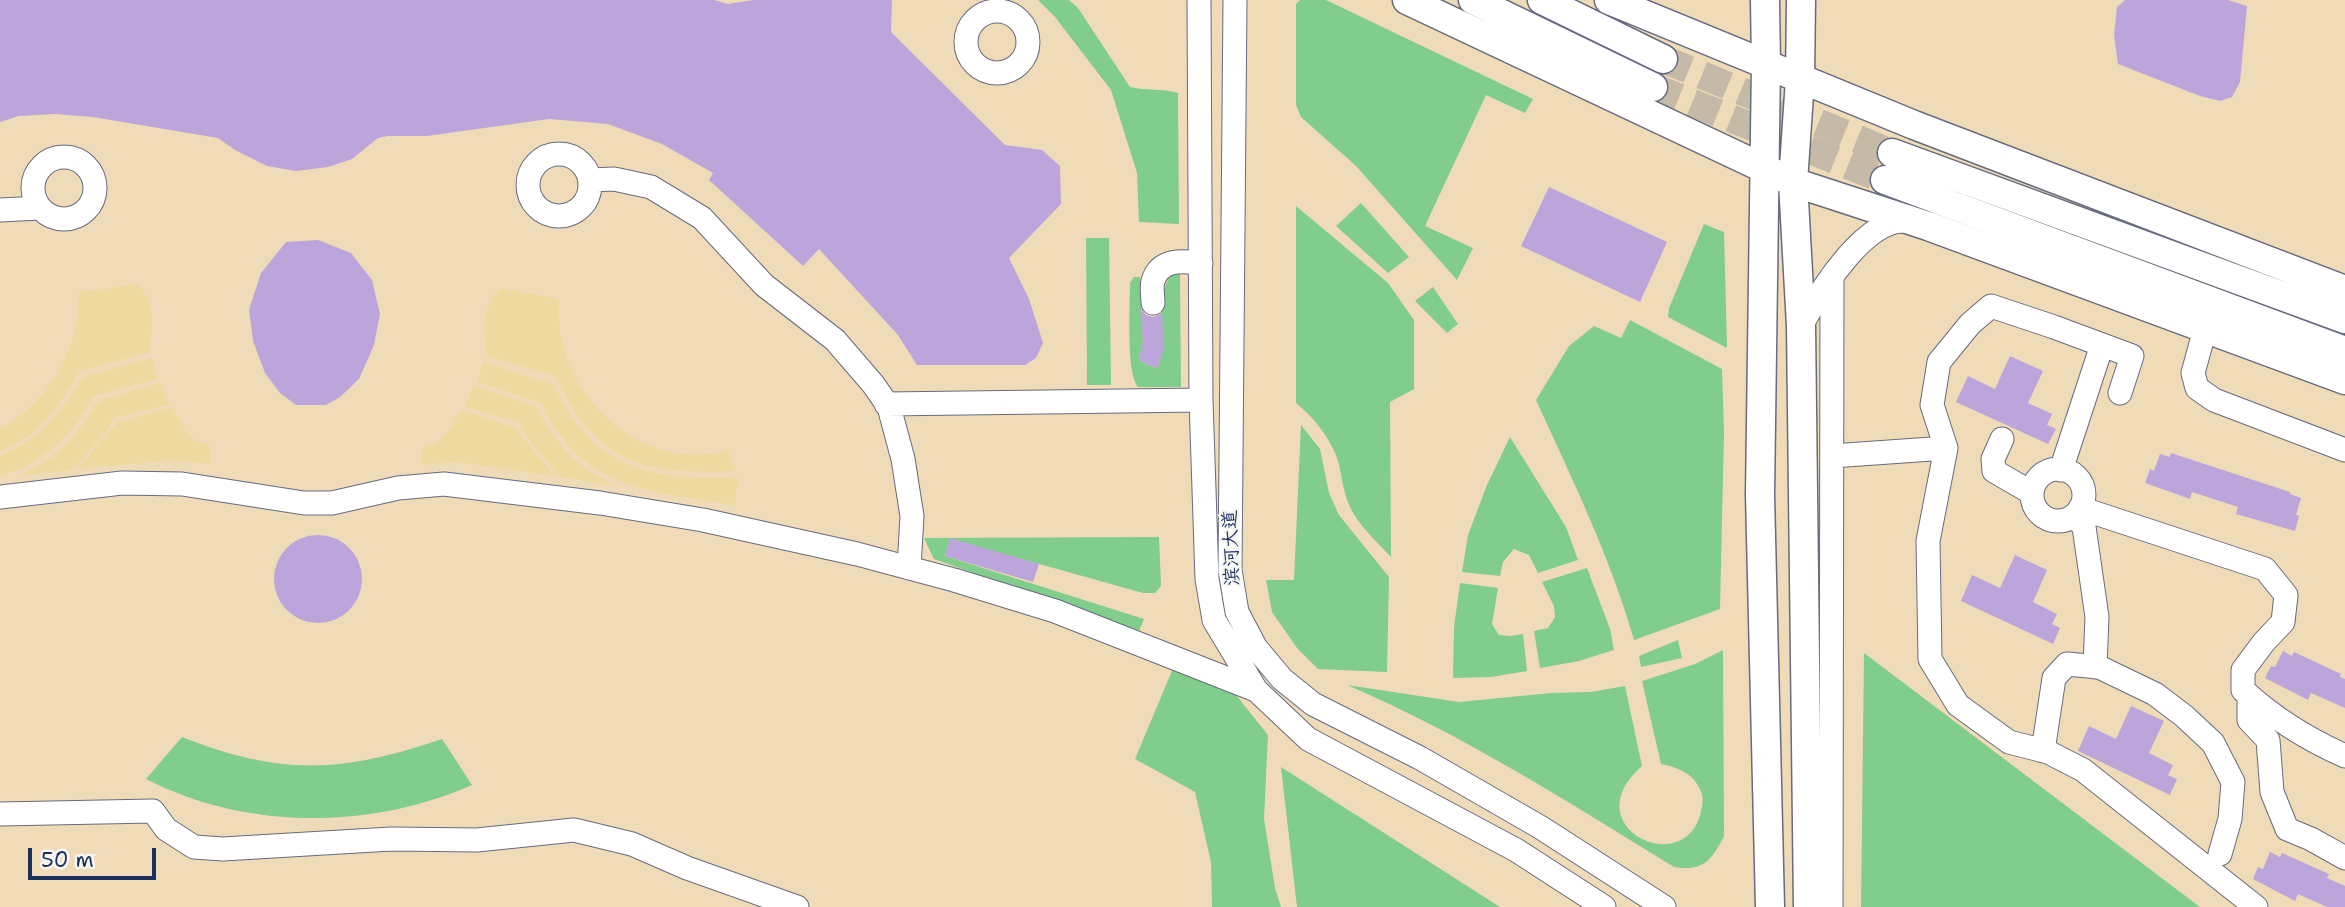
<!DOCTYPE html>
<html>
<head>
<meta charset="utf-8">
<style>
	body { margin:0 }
	#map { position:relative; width:2345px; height:907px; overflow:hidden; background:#f0dbb9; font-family:"Shantell Sans",sans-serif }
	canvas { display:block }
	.scale { position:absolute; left:28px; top:848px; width:128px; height:32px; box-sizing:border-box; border:4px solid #1b2f5e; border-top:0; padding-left:9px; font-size:21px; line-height:24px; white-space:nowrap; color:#1b2f5e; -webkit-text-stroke:5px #f6f6f2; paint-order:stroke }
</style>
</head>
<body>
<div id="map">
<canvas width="2345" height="907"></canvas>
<div class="scale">50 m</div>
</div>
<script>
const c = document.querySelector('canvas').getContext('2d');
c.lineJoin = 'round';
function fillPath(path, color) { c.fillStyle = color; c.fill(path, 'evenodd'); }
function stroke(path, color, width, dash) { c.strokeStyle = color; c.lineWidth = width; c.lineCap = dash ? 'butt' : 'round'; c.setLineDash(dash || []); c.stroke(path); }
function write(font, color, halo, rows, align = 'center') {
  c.font = font + ' "Shantell Sans","LXGW WenKai TC",sans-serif'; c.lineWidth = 5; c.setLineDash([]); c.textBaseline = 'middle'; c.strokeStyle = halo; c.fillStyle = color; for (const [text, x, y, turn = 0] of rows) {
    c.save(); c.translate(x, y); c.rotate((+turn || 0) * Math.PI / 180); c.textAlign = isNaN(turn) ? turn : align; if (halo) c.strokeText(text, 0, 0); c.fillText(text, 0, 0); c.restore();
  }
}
const green = new Path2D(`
	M1038 0H1069L1078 8 1130 87C1147 91 1162 88 1178 93L1179 224 1139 222 1137 173 1111 90 1055 17Z
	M1300 0H1326L1533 99 1525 113 1486 95 1425 226 1473 248 1457 280 1356 166 1301 117 1296 105V4Z
	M1361 203 1409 257 1388 273 1336 226Z
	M1296 206 1388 283 1414 320V389L1390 402 1391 557C1377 542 1359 526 1350 507 1342 490 1342 471 1336 455 1327 434 1313 417 1296 403Z
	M1704 224 1724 232 1727 348 1668 317 1669 308Z
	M1086 238H1109L1111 385H1087Z
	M1180 273 1181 387H1138C1126 372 1130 305 1130 283L1134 277H1140L1143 341 1139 360 1157 369C1171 339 1152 302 1171 275Z
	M1433 287 1458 324 1447 333 1415 301Z
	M1630 320 1722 369 1724 433 1720 609 1634 640C1610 556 1572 479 1536 400L1569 346 1594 326 1621 338Z
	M1301 425 1320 449 1329 493 1339 515 1389 577 1387 672 1318 669 1297 648 1272 612 1266 580H1294Z
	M1510 437 1566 527 1578 560 1538 573 1529 555 1514 549 1503 562 1500 576 1462 572 1468 535 1487 485Z
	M1159 537 1161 586 1155 593H1143L950 539 945 556 1144 619 1139 631 934 559 924 538Z
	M1587 568 1610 629 1614 650 1579 661 1540 668 1534 631 1548 628 1555 617 1554 606 1542 582Z
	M1460 583 1498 588 1492 624 1499 635 1511 636 1523 634 1527 671 1491 677 1453 678 1454 627Z
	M1678 640 1682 658 1641 667 1639 656Z
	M1723 650 1724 836C1712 860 1703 872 1674 867 1568 802 1462 734 1347 685L1459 702 1551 693 1591 692 1625 686 1642 766C1576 823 1674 876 1698 821 1701 814 1704 801 1702 794 1695 774 1680 768 1661 764L1642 681 1695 664Z
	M1864 653 2200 907H1861Z
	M1174 666 1232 690 1268 735 1264 819 1275 888 1281 907H1212L1211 862 1195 792 1135 759Z
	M182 737C280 776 343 773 442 739L472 785C370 830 245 830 146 779Z
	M1281 767 1500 907H1297Z`);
const sand = new Path2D(`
	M138 284C158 308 152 323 150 352L79 371C62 405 38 437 0 451V428C38 411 68 366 76 325 79 315 78 303 79 292Z
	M500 288 559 299C559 310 559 321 560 331 571 408 650 473 728 450L736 470C720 473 704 472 688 471 618 469 585 437 556 377L486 355C485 327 480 311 500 288Z
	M152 358 158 379 93 396C68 443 48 457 0 477V456C42 437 59 415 83 377Z
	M483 362 552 384C563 404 576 426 593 442 632 478 688 480 738 477L735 505C646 490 586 492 541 403L477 382Z
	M159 383 170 405 115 417 104 435 71 470 14 477C58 460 75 439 99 401Z
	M475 386 535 406C558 446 574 467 617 486L560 477 529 440 519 422 464 407Z
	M172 407 186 431 199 443H209L210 464 176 460 77 469 117 423Z
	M461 410 516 428 554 476 456 462 421 465 424 444 433 445 447 433Z`);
const building = new Path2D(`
	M0 0H714L728 4 753 0H892L891 32 1005 145 1042 150 1060 166 1061 204 1009 258 1029 299 1043 343 1036 358 1025 365H917L898 335 819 249 803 266 709 180 713 173 662 144 608 124 549 119 427 136H388L378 138 352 159 328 167 296 171 267 166 235 150 218 138 93 117 55 114 19 116 0 122Z
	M2125 0H2228L2247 6 2240 82 2232 97 2220 101 2200 96 2118 64 2114 35 2117 7Z
	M1549 187 1667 242 1640 302 1521 246Z
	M318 240 351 253 372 280 380 314 374 345 359 379 340 397 326 405H296L280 393 265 373 253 341 249 310 261 273 286 242Z
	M1140 308 1146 315 1153 317 1162 313 1164 349 1157 369 1139 360 1143 341Z
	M2010 356 2043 371 2028 403 2052 414 2047 425 2056 429 2048 444 1956 402 1968 376 1995 389Z
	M2171 453 2290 492V494L2301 498 2296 515 2299 516 2295 531 2236 514 2238 507 2192 492 2190 499 2145 483 2150 469 2154 471 2160 454 2170 457Z
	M274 579a44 44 0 1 1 88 0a44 44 0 1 1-88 0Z
	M950 538 1039 564 1033 582 945 556Z
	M2015 555 2047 570 2033 602 2057 614 2052 624 2060 628 2053 644 1961 601 1972 575 2000 588Z
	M2283 651 2292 656 2294 652 2341 674 2340 677 2345 679V708L2311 693 2308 700 2265 678 2271 666 2275 667Z
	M2131 706 2164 721 2149 753 2173 765 2168 775 2177 779 2170 795 2078 751 2089 726 2116 739Z
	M2270 852 2280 857 2282 853 2329 874 2327 878 2345 886V907H2327L2298 894 2295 901 2253 879 2258 867 2263 869Z`);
const majorTunnel = new Path2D(`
	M1663 59 1892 153
	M1653 87 1885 180`);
const minor = new Path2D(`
	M1199 0 1201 400 1207 579 1214 620 1256 690 1308 739 1516 850 1604 907
	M1235 0 1230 570 1237 612 1256 648 1282 679 1313 704 1420 758 1540 827 1664 907
	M966 42a31 31 0 1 1 62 0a31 31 0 1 1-62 0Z
	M528 185a31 31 0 1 1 62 0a31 31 0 1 1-62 0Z
	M33 188a31 31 0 1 1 62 0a31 31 0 1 1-62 0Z
	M590 180 614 179 651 187 702 218 764 285 835 340 873 384 889 407 903 459 912 516 909 568
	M0 210 40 208
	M1153 303C1153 297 1151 287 1153 281 1160 258 1183 261 1201 263
	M1801 326C1819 293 1868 211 1912 222
	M2205 329 2193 373 2197 388 2214 400 2345 450
	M886 404 1201 400
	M2002 439 1993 459 1994 471 2032 493
	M1946 448 1932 405 1939 362 1970 324 1991 306 2054 327 2132 356 2120 393
	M1832 456 1946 448 1928 541 1930 659 1958 705 2009 742 2048 752 2083 770 2256 907
	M2032 495a26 26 0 1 1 52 0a26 26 0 1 1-52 0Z
	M2061 470 2102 345
	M0 497 122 483 182 484 304 503H332L398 488 444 484 600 503 703 520 857 554 954 580 1055 611 1256 690
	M2080 508 2265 569 2286 595 2283 622 2264 642 2243 670V690C2273 718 2307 739 2345 756
	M2074 515 2084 527 2097 617 2095 667
	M2249 696V720L2268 740 2272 792 2287 829 2311 839 2345 858
	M2043 751 2054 678 2067 664 2099 667 2155 694 2184 716 2213 743 2233 782 2230 819 2220 854
	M0 814 153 811 166 829 194 847 223 849 391 839 477 840 574 830 632 844 687 868 797 907
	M1831 907 1832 276`);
const major = new Path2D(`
	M1407 0 1793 182 1928 226 2345 380
	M1473 0 1653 87
	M1542 0 1663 59
	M1609 0 1914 125 2345 290
	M1765 0 1766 63 1760 495 1770 907
	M1801 0 1800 80 1793 182 1801 326 1808 907
	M1892 153 2345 319
	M1885 180 2345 351`);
const streetNames = [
	["滨河大道",1232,548,-92]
];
fillPath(green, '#81cd8b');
fillPath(sand, '#eeda9e');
fillPath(building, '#bba5db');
stroke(majorTunnel, '#c5b9a7', 28, [28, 14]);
stroke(minor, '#666b7e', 25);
stroke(major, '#666b7e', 31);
stroke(minor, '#fff', 23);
stroke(major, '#fff', 28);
write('19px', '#1b2f5e', '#f6f6f2', streetNames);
</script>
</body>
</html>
